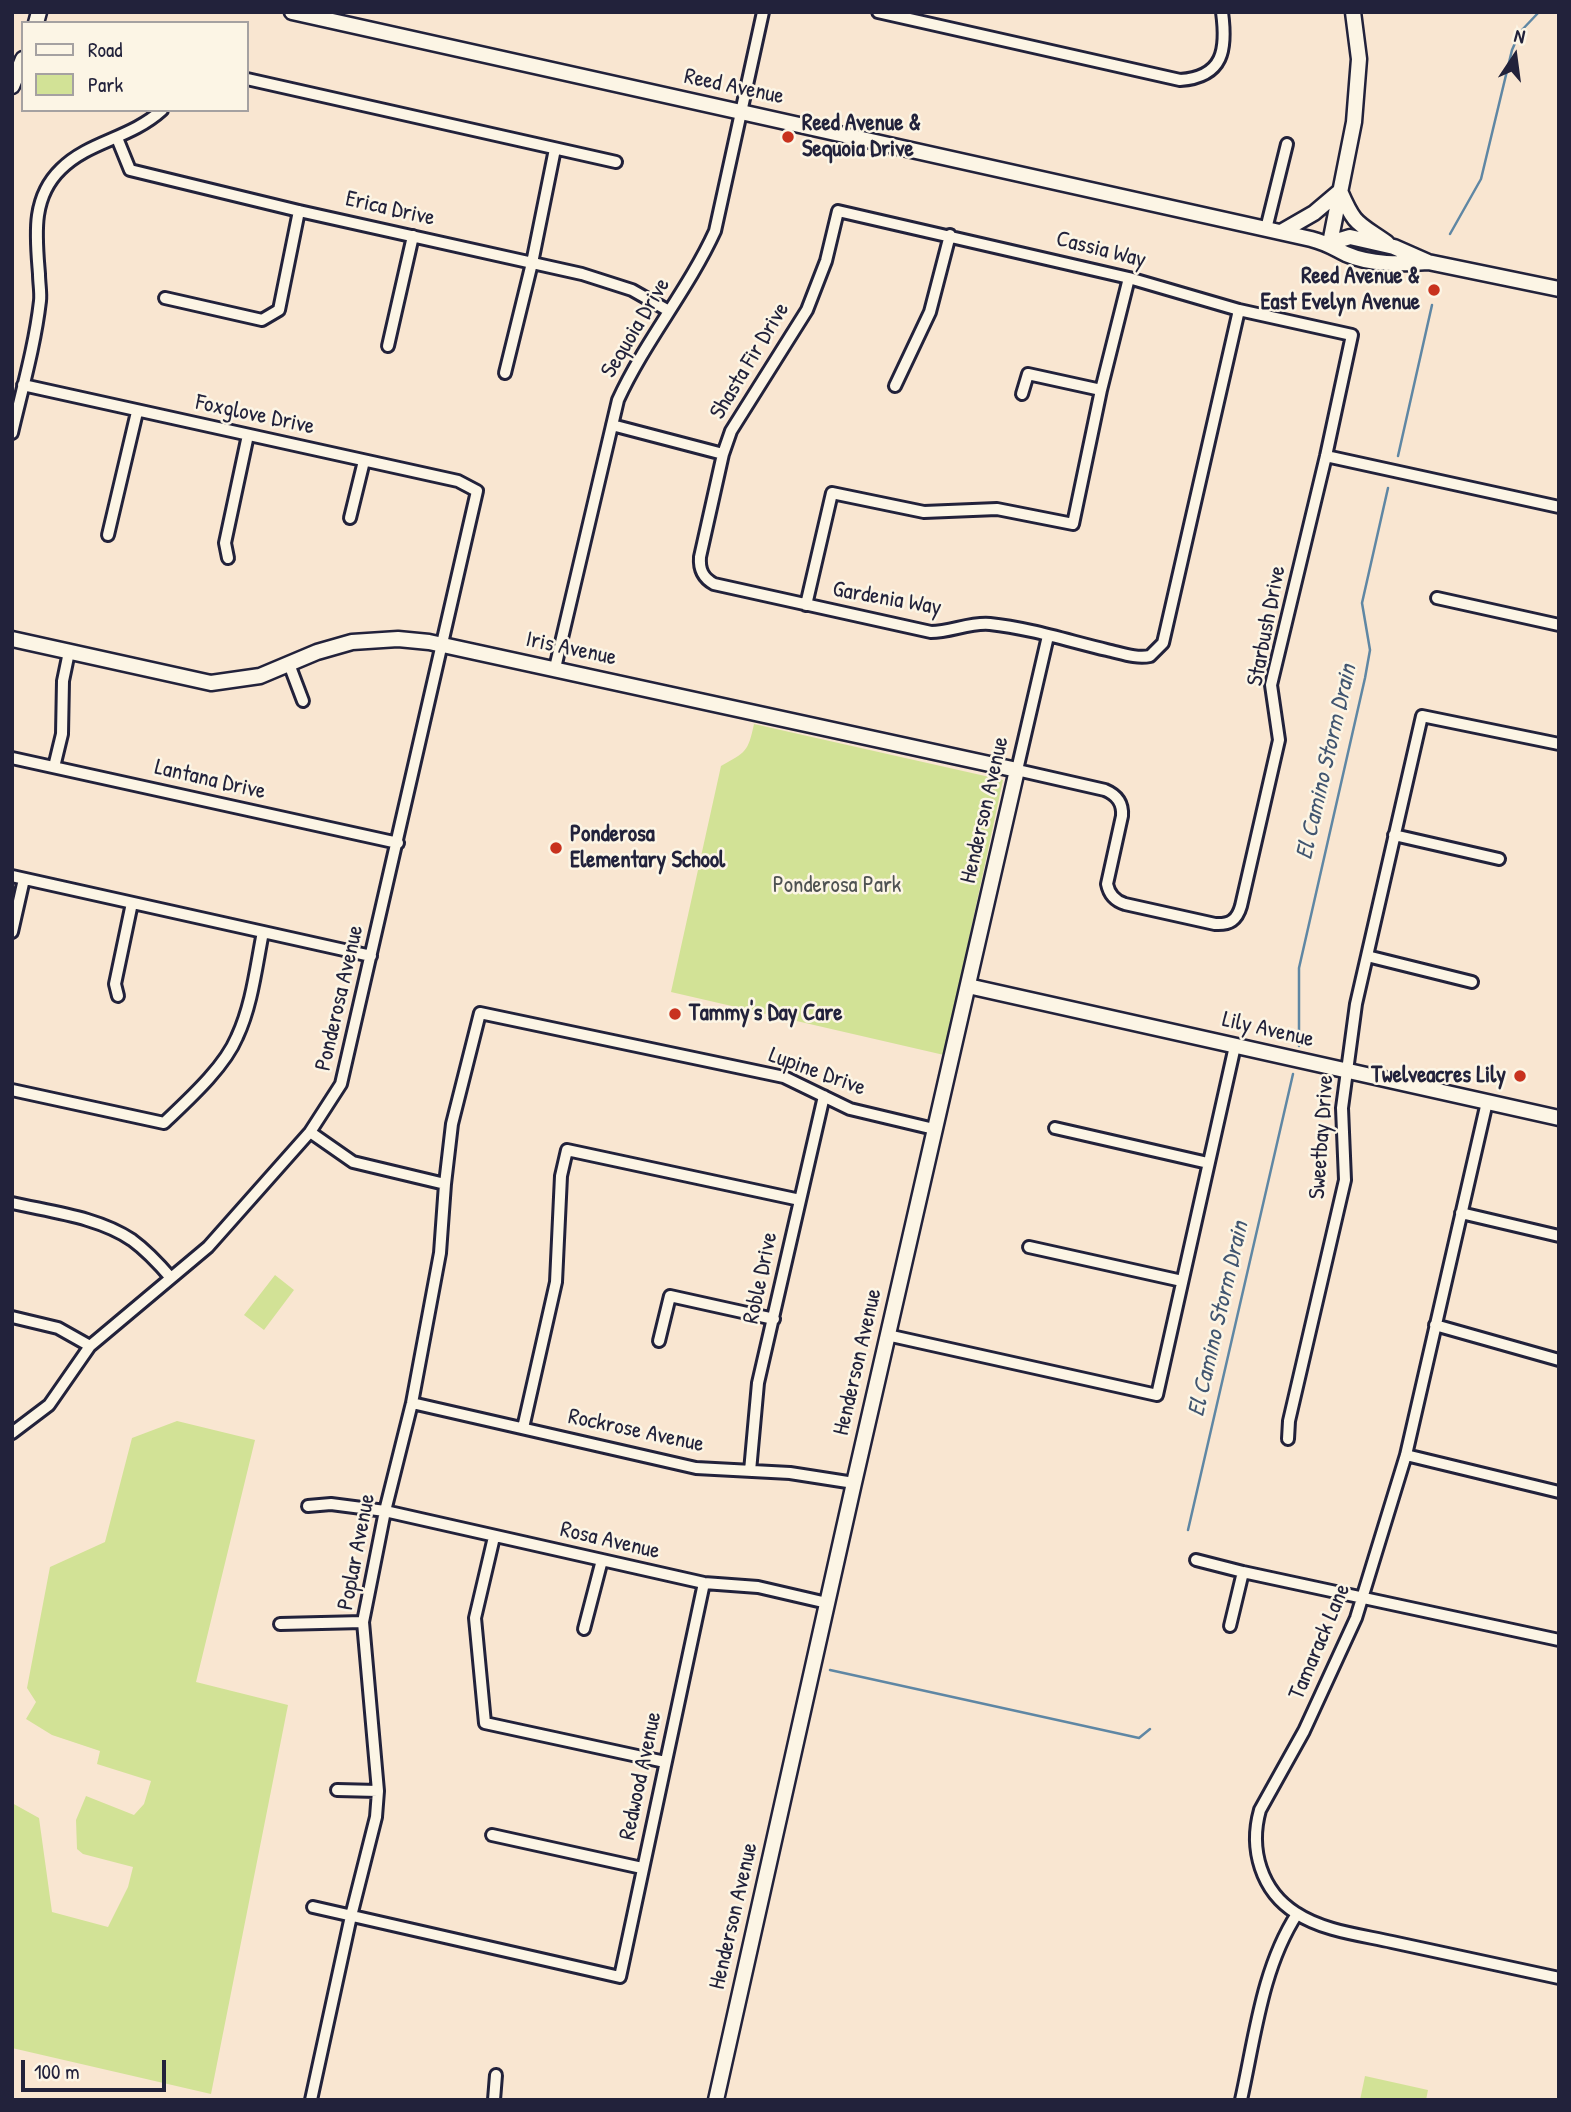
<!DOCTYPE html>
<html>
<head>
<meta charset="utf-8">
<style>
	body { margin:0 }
	#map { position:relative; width:1571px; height:2112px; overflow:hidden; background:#f9e6d1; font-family:"Patrick Hand",sans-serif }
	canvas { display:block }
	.frame { position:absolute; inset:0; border:14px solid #22223b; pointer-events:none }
	.legend { position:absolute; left:21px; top:21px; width:228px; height:91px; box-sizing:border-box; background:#fcf5e5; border:2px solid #a5a1a1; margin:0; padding:9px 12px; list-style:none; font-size:21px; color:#22223b }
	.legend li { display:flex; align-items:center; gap:14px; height:35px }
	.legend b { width:35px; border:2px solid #a5a1a1 }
	.north { position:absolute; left:1480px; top:21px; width:70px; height:70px; -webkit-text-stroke:5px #fcf5e5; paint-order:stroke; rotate:13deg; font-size:19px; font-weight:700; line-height:28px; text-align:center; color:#22223b }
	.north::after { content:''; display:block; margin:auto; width:24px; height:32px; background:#22223b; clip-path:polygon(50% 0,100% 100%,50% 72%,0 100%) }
	.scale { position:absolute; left:21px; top:2060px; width:145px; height:32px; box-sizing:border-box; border:4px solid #22223b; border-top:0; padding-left:9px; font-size:21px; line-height:24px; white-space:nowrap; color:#22223b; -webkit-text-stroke:5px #fcf5e5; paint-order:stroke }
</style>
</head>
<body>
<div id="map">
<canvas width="1571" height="2112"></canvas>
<div class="frame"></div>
<ul class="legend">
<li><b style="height:9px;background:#fcf5e5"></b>Road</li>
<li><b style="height:19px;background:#d2e296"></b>Park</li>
</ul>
<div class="north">N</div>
<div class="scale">100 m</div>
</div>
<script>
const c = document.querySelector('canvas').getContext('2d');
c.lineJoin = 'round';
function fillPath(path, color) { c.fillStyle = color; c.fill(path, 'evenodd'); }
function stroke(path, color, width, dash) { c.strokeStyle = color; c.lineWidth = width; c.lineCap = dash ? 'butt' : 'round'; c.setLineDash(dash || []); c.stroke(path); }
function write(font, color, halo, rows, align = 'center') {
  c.font = font + ' "Patrick Hand",sans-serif'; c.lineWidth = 5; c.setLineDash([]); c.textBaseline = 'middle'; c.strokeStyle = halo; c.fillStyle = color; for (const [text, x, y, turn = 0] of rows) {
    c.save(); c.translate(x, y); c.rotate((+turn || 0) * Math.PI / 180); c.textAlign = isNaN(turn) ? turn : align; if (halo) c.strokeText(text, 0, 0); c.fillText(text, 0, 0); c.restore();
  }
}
const green = new Path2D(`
	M754 724 1003 780 944 1055 671 992 721 766C746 752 748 752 754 724Z
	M275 1275 294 1290 264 1330 244 1315Z
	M177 1421 255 1440 196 1682 288 1705 211 2094 12 2048V1803L39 1818 52 1912 108 1927 128 1887 133 1867 83 1854 77 1849 76 1820 86 1796 134 1815 144 1804 151 1781 97 1764 100 1751 52 1735 26 1719 36 1702 27 1688 50 1567 105 1542 132 1438Z
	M1365 2076 1428 2090 1426 2100H1360Z`);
const stream = new Path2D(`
	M1450 234 1481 179 1512 50 1520 32 1539 12
	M1398 456 1432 305
	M1299 1046V968L1365 678 1370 650 1362 603 1388 488
	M1188 1530 1293 1074
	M830 1670 1139 1738 1150 1729`);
const street = new Path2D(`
	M878 12 1180 80C1224 77 1227 49 1222 12
	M247 79 616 162
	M117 138 130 170 299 211 582 274 632 290 669 311
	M1266 229 1287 144
	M165 298 262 320 279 310 299 211
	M388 346 413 236
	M505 373 532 263 555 149
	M895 386 930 312 950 235
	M1022 394 1028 374 1101 390
	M612 425 723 454
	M12 433C22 390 35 345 40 301 41 293 39 283 39 274 36 236 31 198 61 169 89 141 130 139 162 110
	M1326 456 1559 507
	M350 518 364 461
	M108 535 137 412
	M228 558 225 543 248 435
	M1437 598 1559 625
	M806 605 832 493 924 512 997 509 1073 524 1101 390 1129 278
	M1048 636 1017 770 1105 790C1117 795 1123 803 1122 816L1107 884C1109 894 1115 901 1125 904L1215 924C1230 925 1237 920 1241 906L1279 740 1271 685 1326 456 1352 335 1239 310 1129 278 838 211 826 261 807 310 731 431 723 454 700 557C699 570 703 578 714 584L931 632C951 632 970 622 990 624 1029 628 1069 641 1107 650 1121 653 1136 659 1150 656L1163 643 1239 310
	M289 664 303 701
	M555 668 618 400C645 341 688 290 715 231L763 12
	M12 758 398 843
	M54 767 62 734 63 681 69 652
	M1394 835 1499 859
	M12 876 371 956
	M12 932 24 879
	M1367 956 1472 982
	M118 996 115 984 132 903
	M12 1090 164 1123C188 1100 224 1068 237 1037 252 1005 256 967 263 932
	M1487 1102 1406 1455 1356 1618 1304 1731 1260 1810C1249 1849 1261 1891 1296 1913 1323 1931 1361 1935 1392 1942 1448 1954 1503 1966 1559 1978
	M1055 1128 1208 1163
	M310 1132 353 1162 445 1184
	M12 1203C51 1212 98 1217 132 1240 147 1251 159 1264 171 1278
	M1461 1213 1559 1236
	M1029 1247 1182 1281
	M12 1317 58 1328 90 1346
	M1435 1325 1559 1360
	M887 1335 1157 1395 1235 1046
	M659 1341 670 1296 774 1319
	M412 1403 696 1468 790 1473 854 1483
	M523 1428 556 1282 561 1176 567 1150 800 1200
	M12 1433 49 1405 90 1346 208 1247 310 1132 341 1084 477 491 458 481 23 385
	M1288 1439 1289 1421 1345 1180 1342 1108 1356 1004 1422 716 1559 744
	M1406 1455 1559 1492
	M750 1471 758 1383 824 1096
	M308 1506 331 1504 385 1511 704 1583 758 1587 827 1603
	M494 1537 475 1618 485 1723 665 1762
	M1196 1560 1243 1572 1559 1640
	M280 1624 363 1622
	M1230 1626 1243 1572
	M584 1629 602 1560
	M337 1790 378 1791
	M492 1835 642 1868
	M313 1907 620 1977 704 1583
	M311 2100 351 1916 376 1817 378 1791 363 1622 385 1511 412 1403 440 1253 445 1184 452 1124 480 1013 784 1077 850 1109 934 1129
	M494 2100 496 2075
	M1241 2100C1255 2037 1262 1968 1297 1914`);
const secondary = new Path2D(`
	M292 12 1311 239C1327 243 1332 247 1346 254 1371 265 1401 264 1428 262
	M36 23 39 12
	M12 86 23 59
	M1340 191C1355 226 1357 222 1387 243
	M1281 232 1314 213 1340 191
	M1330 243 1350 237 1394 247 1428 262 1559 289
	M1330 243 1354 122 1359 59 1353 12
	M12 639 211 683 260 676 317 652 352 642 398 639 429 642 1017 770 854 1483 716 2100
	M968 986 1559 1118`);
const markers = [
	[788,137,7,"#c8321e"],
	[1434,290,7,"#c8321e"],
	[556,848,7,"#c8321e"],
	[675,1014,7,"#c8321e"],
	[1520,1076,7,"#c8321e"]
];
const streetNames = [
	["Reed Avenue",734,87,12],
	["Erica Drive",390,209,13],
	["Cassia Way",1101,250,14],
	["Sequoia Drive",636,328,-59],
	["Shasta Fir Drive",750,361,-59],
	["Foxglove Drive",255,415,12],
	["Gardenia Way",887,599,10],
	["Starbush Drive",1267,626,-79],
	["Iris Avenue",571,649,12],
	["Lantana Drive",210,780,13],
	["Henderson Avenue",985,810,-77],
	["Ponderosa Avenue",340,998,-77],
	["Lily Avenue",1268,1030,13],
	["Lupine Drive",817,1072,20],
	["Sweetbay Drive",1322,1137,-86],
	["Roble Drive",761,1278,-78],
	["Henderson Avenue",858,1362,-77],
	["Rockrose Avenue",636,1431,12],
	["Rosa Avenue",610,1541,13],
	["Poplar Avenue",357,1552,-79],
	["Tamarack Lane",1320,1642,-67],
	["Redwood Avenue",641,1776,-78],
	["Henderson Avenue",734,1916,-77]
];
const poiNames = [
	["Reed Avenue &",802,124],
	["Sequoia Drive",802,150],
	["Reed Avenue &",1420,277,"right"],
	["East Evelyn Avenue",1420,303,"right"],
	["Ponderosa",570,835],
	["Elementary School",570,861],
	["Tammy's Day Care",689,1014],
	["Twelveacres Lily",1506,1076,"right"]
];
const parkNames = [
	["Ponderosa Park",837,886]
];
const waterNames = [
	["El Camino Storm Drain",1327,762,-77],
	["El Camino Storm Drain",1219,1319,-77]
];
fillPath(green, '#d2e296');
stroke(stream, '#5f87a4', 2.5);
stroke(street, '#22223b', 16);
stroke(secondary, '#22223b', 19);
stroke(street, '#fcf5e5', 10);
stroke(secondary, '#fcf5e5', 14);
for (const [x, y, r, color] of markers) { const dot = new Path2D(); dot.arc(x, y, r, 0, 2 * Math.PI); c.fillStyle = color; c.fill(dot); stroke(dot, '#fcf5e5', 2.5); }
write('23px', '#22223b', '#fcf5e5', streetNames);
write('bold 23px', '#22223b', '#fcf5e5', poiNames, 'left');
write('23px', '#4e5252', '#fcf5e5', parkNames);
write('italic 24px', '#415570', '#fcf5e5', waterNames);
</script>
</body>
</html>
